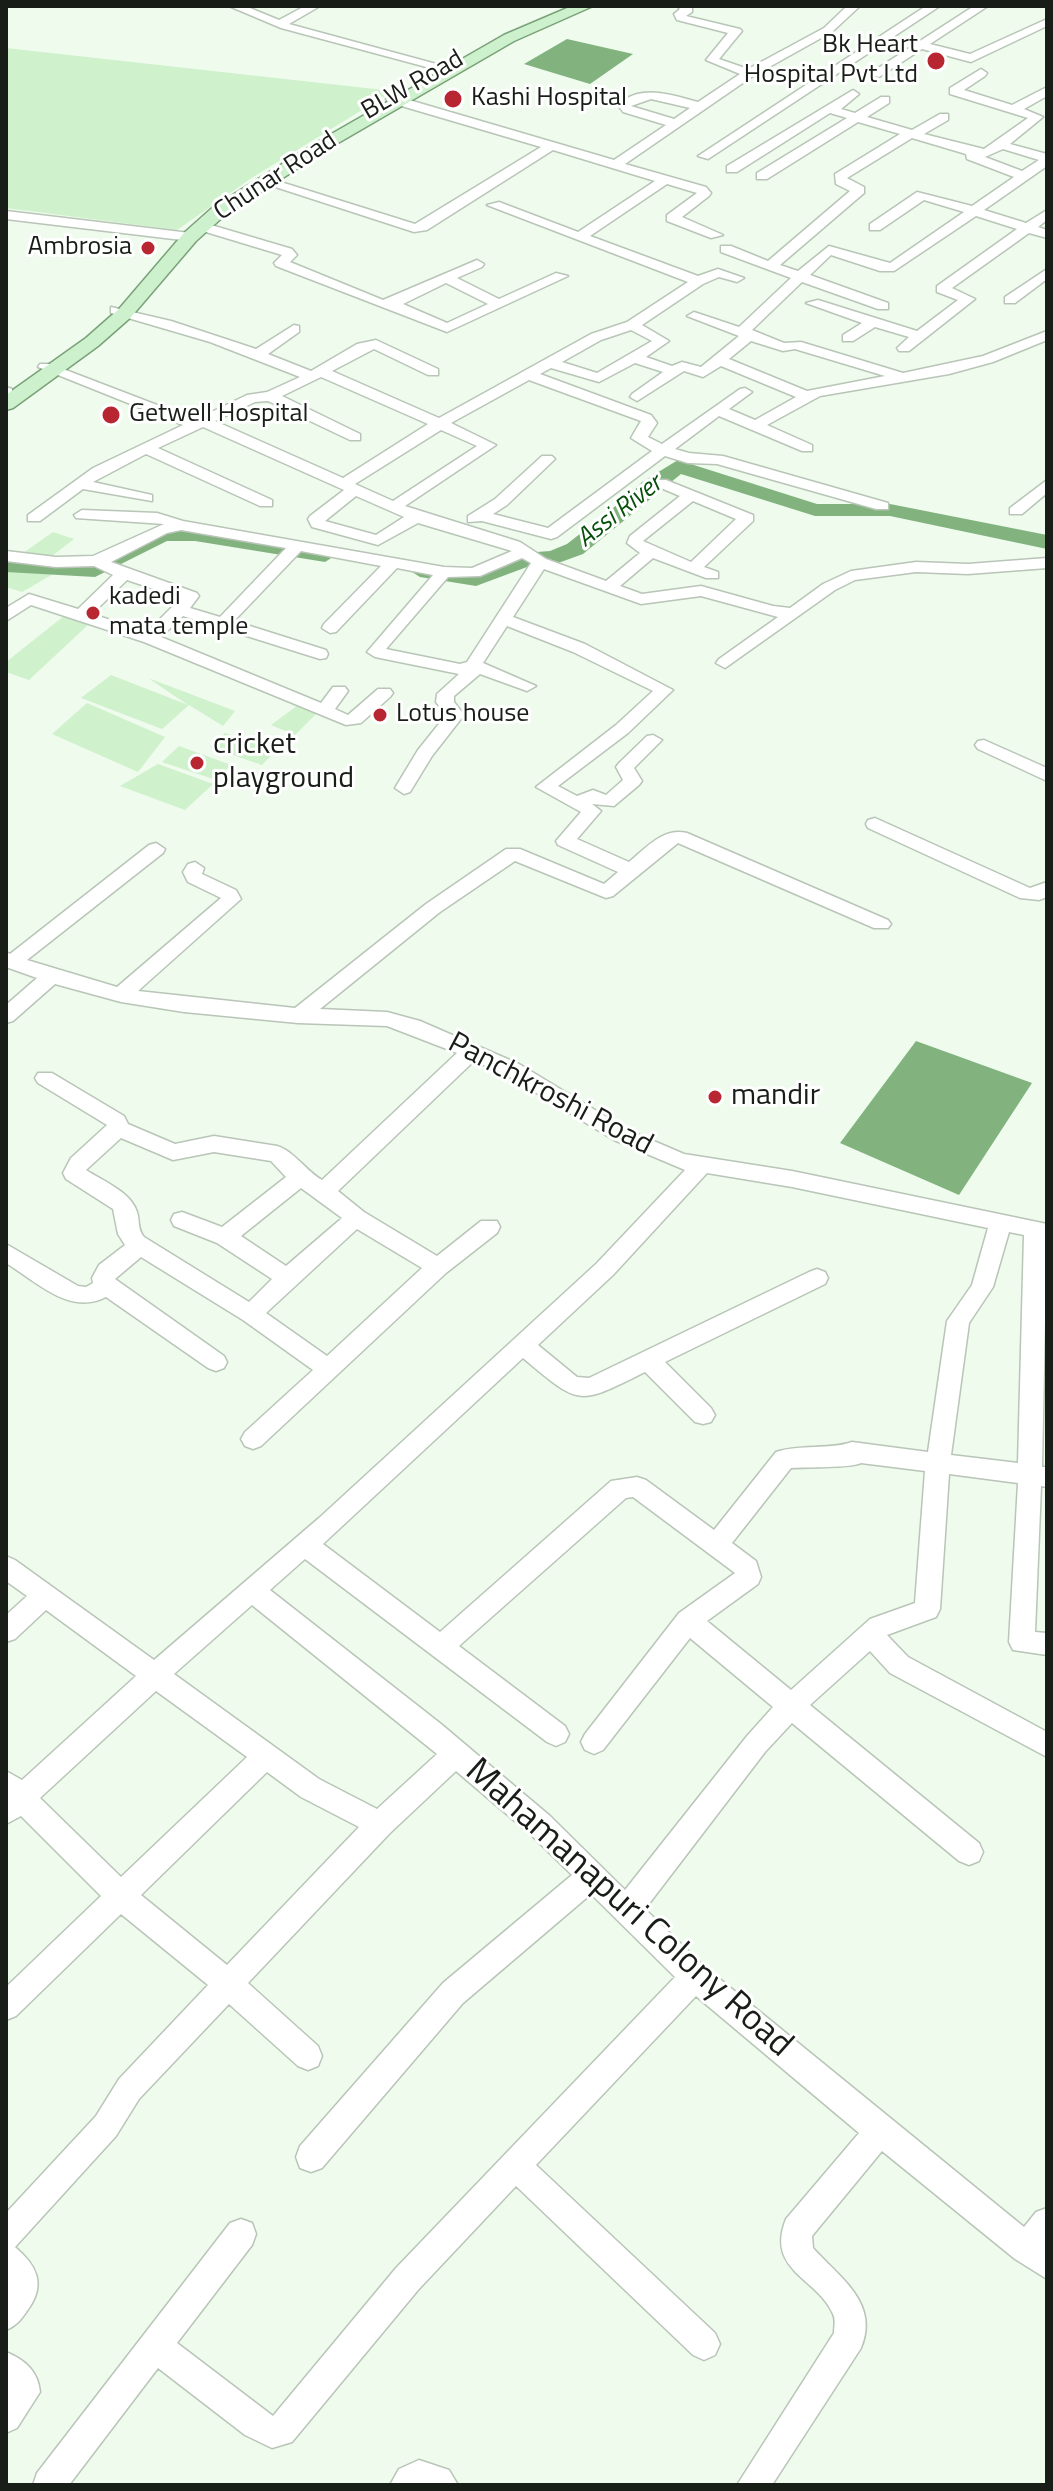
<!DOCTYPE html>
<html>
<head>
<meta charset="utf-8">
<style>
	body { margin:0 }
	#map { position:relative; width:1053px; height:2491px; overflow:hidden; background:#eefbed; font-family:"Titillium Web",sans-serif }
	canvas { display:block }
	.frame { position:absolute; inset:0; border:8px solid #191d18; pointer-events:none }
</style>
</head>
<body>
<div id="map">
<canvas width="1053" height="2491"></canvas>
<div class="frame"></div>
</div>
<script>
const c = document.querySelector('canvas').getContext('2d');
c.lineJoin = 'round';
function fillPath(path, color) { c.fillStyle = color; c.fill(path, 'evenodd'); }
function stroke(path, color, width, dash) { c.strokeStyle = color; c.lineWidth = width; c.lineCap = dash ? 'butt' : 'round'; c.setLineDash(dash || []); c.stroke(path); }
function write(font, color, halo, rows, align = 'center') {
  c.font = font + ' "Titillium Web",sans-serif'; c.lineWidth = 6; c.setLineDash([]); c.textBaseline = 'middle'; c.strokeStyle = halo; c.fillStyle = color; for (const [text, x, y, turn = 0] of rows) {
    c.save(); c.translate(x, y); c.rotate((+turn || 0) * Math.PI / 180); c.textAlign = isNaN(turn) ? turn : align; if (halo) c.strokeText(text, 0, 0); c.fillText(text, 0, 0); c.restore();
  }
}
const green = new Path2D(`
	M6 48 393 91 253 177 177 230 6 208Z
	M53 532 74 539 52 556 23 553Z
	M6 569 60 570 22 592 6 587Z
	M64 616 89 624 29 680 6 672V662Z
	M111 675 188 705 148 678 235 711 223 726 189 705 162 729 81 698Z
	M87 703 165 737 138 772 52 734Z
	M298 705 317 713 295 735 271 725Z
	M225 733 276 750 262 765 210 747Z
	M179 746 231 765 216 780 162 762Z
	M158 764 213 784 185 810 120 786Z`);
const water = new Path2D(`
	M567 39 633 54 590 84 524 64Z
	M916 1041 1032 1083 959 1195 840 1143Z`);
const stream = new Path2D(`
	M6 562H21`);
const river = new Path2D(`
	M678 460 817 504H890L1047 535V549L890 516H815L681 474 583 554 561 562 535 564 476 586 420 577 409 570 420 563 474 572 524 553 550 551 567 544 632 493 642 482Z
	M163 527H195L325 548 336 555 325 562 195 541H167L95 577 6 572V558L91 563Z`);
const minor = new Path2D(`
	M229 6H245L279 20 305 6H320L289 24 451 68 445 72 281 28Z
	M677 6 692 8V12L686 16 740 29 742 31 719 59 748 69 824 28 847 6H860L832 32 753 76 625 164 706 187 711 193 709 196 682 217 723 235 711 238 667 221V215L697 193 667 184 590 236 698 276 718 269 744 278 737 282 719 277 703 284 642 325 669 341 646 357 672 366 682 362 701 367 739 336 687 316 694 312 739 327 791 278 721 252V246H731L768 261 850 191 836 184 835 174 900 134 858 122 767 179H757V173L847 118 830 113 737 172H727V166L853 90 859 94 841 109 855 113 881 97H889V103L867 117 912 130 940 114H948V120L924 134 984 149 1028 118 950 94V88L981 69 987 73 985 76 964 90 1012 105 1047 87V96L1024 109 1043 117 1010 144 1047 154V166L984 210 1026 223 1047 210V220L1038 227 1047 230V238L1029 233 952 288 975 299 909 351H899L897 348 909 337 875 327 853 341H843V335L862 323 806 303 818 300 917 331 958 300 937 292V286L1017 229 976 216 894 271H880L831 255 810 275 888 303V309H878L802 282 752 330 784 343 801 342 903 373 983 356 1047 331V340L993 362 949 374 820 396 767 425 812 445V451H802L719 416 675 449 689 453 723 456 888 503V509H876L717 464 688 463 665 456 557 537 551 539 482 521 468 522V516L495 499 542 456H552L555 459 507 505 493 514 548 528 652 451 631 438 641 421 529 380 451 423 496 445 405 506 520 542 546 559 606 581 640 553 627 543 630 536 680 496 656 486V480H666L753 515V521L704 567 718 572V578H706L653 558 620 586 642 594 701 586 773 606 790 608 823 584 851 571 916 562 968 564 1047 558V568L968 574 916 572 855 580 835 590 725 668 716 663 719 659 778 617 701 596 641 604 544 569 513 617 585 644 673 690 628 733 558 786 577 796 593 790 606 795 623 780 616 767 619 763 647 736 653 735 662 740 634 768 642 781 639 785 614 806 592 804 601 811 577 839 629 862C645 849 663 827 687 833L888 920 891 924 888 928H874L678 843 613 896 606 898 515 861 440 912 320 1009 387 1012 420 1021 519 1064 628 1130 684 1154 792 1171 1047 1224 1042 1467H1047V1487L1041 1486 1035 1632 1047 1633V1655L1013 1650 1009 1642 1018 1483 949 1474 940 1609 936 1617 887 1635 908 1657 1047 1732V1757L890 1673 870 1651 810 1705 979 1843 983 1852 979 1861 969 1865 959 1861 792 1723 765 1752 645 1909 705 1967 1024 2227 1036 2212 1047 2208V2279L1015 2259 882 2151 812 2236 813 2248C839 2277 880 2303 861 2348L772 2485H737L834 2333C834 2327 836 2320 833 2314 818 2278 765 2271 786 2219L859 2133 696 1996 536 2165 715 2333 720 2344 715 2355 704 2360 693 2355 516 2186 418 2290 292 2442 272 2448 245 2435 158 2368 69 2485H33L37 2473 230 2223 241 2219 252 2223 256 2234 252 2245 177 2343 273 2416 396 2268 675 1977 591 1894 463 2003 322 2168 311 2172 300 2168 296 2157 300 2146 443 1983 572 1875 530 1834 456 1771 390 1833 248 1983 318 2046 322 2056 318 2066 308 2070 298 2066 229 2004 139 2099 116 2136 15 2247C36 2265 46 2283 29 2308 22 2318 18 2325 6 2330V2213L96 2116 119 2079 208 1985 121 1914 16 2016 6 2020V1987L101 1896 21 1816 6 1824V1771L22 1780 136 1676 46 1610 15 1639 6 1642V1615L27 1596 6 1581V1556L15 1560 154 1660 319 1518 597 1263 685 1170 614 1140 505 1074 474 1061 338 1191 364 1212 437 1256 481 1221H497L500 1227 497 1233 446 1273 261 1446 253 1449 245 1446 241 1439 245 1432 313 1370 243 1320 141 1257 115 1279 224 1356 227 1362 224 1368 216 1371 208 1368 106 1297C70 1316 37 1282 6 1263V1244L78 1286 86 1287 93 1283 92 1278 99 1265 125 1245 118 1234 113 1209 66 1179 63 1173 71 1158 107 1125 38 1083 35 1078 38 1073H52L124 1116 128 1124 175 1144 214 1136 277 1146C294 1151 306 1171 322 1180L457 1053 387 1026 298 1023 184 1012 121 1002 55 984 13 1021 6 1023V1005L37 978 6 967V952L10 954 149 845 156 843 165 849 163 853 27 960 117 987 221 898 188 882 183 872 188 864 195 862 204 868 202 874 236 890 241 899 138 991 295 1008 426 904 506 849H520L604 884 618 872 558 845 556 841 581 812 536 787 616 725 653 691 573 652 507 626 483 663 536 686 527 691 480 674 454 696V702L464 715 432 756 410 792 404 794 395 788 418 750 446 715 436 702 437 694 459 674 375 657 367 652 433 575 397 568 336 632 330 633 322 628 324 624 381 566 301 551 234 621 326 650 328 654 326 658 320 659 183 616 161 637 321 703 333 687H345L348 691 335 709 348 715 378 689H390L393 693 390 697 361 723 346 725 144 642 31 605 6 621V608L29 594 78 609 113 575 94 566 56 567 6 561V551L56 557 93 556 164 524 76 518 74 515 82 510 157 513 183 521 444 567 472 568 512 551 418 523 378 545 312 527 308 519 310 516 344 490 203 427 158 448 272 500V506H260L146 454 93 482 152 495V501L83 489 40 521H28V515L93 468 183 425 38 367 40 364H50L191 418H199L247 395 267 392 300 377 210 342 111 313V307L171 321 256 349 294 325 299 326V332L268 354 311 371 357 344 376 340 438 369V375H428L374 349 332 371 439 418 591 334 627 322 688 282 487 205 499 202 578 232 655 181 553 150 427 230 414 232 257 181 268 178 415 224 541 147 388 102 386 99 392 95 614 160 666 125 623 112 618 105C640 83 672 95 698 102L740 74 706 60 728 33 677 20 674 14 680 9ZM651 99 690 108 674 119 631 106ZM912 138 966 154 967 159 1014 177 972 206 917 192 870 224V230H880L924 200 964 212 890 263 829 246 798 271 780 265 864 193V187L847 178ZM1003 149 1039 160 1022 171 985 157ZM631 330 652 341 597 373 562 362 601 340ZM751 341 783 351 795 349 885 376 807 391 729 359ZM635 363 663 372 632 394 630 397 637 401 684 371 703 377 721 366 796 397 755 420 729 409 752 392 745 388 740 389 662 444 648 437 657 423 651 415 540 374 551 368 599 382ZM321 377 428 424 343 478 215 421 255 402 268 401 350 440H360V434L282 396ZM441 430 477 446 393 501 355 484ZM356 496 404 517 376 535 325 521ZM693 501 736 519 691 562 643 541ZM181 530 286 548 220 617 190 608 199 596 197 593 111 562 167 533ZM522 558 531 563 467 662 460 664 386 649 448 577 480 576ZM127 580 181 598 147 632 92 614ZM121 1138 173 1160 214 1152 271 1161 286 1177 222 1227 182 1212 174 1214 171 1220 174 1226 217 1243 272 1279 249 1302 144 1237C137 1229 140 1221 137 1212 131 1192 103 1181 86 1170ZM707 1173 792 1187 988 1228 972 1285 947 1321 928 1452 852 1442C829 1450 800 1444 776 1452L714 1530 646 1480 637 1477 611 1481 440 1632 323 1544 523 1358C581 1407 578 1405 645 1372L695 1422 703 1424 711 1422 715 1415 711 1408 665 1362 825 1284 828 1278 825 1272 817 1269 809 1272 589 1378 577 1377 538 1345 613 1275ZM301 1188 342 1218 286 1266 241 1236ZM357 1229 422 1268 327 1356 266 1313ZM1009 1232 1024 1235 1018 1463 951 1455 969 1323 993 1287ZM861 1463 925 1471 915 1603 870 1619 791 1690 707 1621 758 1584 761 1577 756 1561 732 1543 791 1468C806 1467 853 1468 861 1463ZM633 1497 735 1573 679 1613 585 1734 581 1742 585 1750 594 1754 603 1750 690 1638 773 1707 747 1736 625 1890 550 1816 441 1724 270 1590 305 1559 547 1742 556 1746 565 1742 569 1734 565 1726 459 1646 626 1498ZM252 1605 437 1754 377 1809 319 1779 174 1674ZM156 1691 247 1757 121 1877 40 1798ZM267 1772 301 1797 359 1827 227 1965 141 1895Z
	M926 6H940L708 159 698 156Z
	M974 6H988L930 44 970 54 1047 19V26L971 62 922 49 879 77 869 74Z
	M6 211 190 233 197 237 190 241 6 219Z
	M201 222 292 249 297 255 290 262 383 300 477 260 484 264 482 267 457 278 499 299 556 273 568 276 447 332 276 266 274 263 282 255 196 229 194 226ZM446 283 488 304 447 323 403 304Z
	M1047 269V279L1015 303H1005V297Z
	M6 387 12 389V395L6 396Z
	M1047 480V493L1022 514H1010V508Z
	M984 740 1047 768V781L978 749 975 745 978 741Z
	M875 818 1030 888 1047 882V897L1039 900 1020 898 868 828 866 824 868 820Z
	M6 2352C25 2360 38 2371 40 2392L17 2428 6 2433Z
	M419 2460 449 2470 458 2485H390L399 2469Z`);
const major = new Path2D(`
	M572 6H593L514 41 326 150 224 216 196 241 131 317 98 346 13 408 6 410V395L86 338 119 309 184 233 212 208 314 144 504 35Z`);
const markers = [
	[936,61,10,"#b72631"],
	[453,99,10,"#b72631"],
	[148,248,8,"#b72631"],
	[111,415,10,"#b72631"],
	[93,613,8,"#b72631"],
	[380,715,8,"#b72631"],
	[197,763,8,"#b72631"],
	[715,1097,8,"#b72631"]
];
const farPoinames = [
	["Bk Heart",918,46,"right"],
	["Hospital Pvt Ltd",918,76,"right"],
	["Kashi Hospital",471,99],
	["Ambrosia",132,248,"right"],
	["Getwell Hospital",129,415],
	["kadedi",109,598],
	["mata temple",109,628],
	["Lotus house",396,715]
];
const farStreetnames = [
	["BLW Road",413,86,-30],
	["Chunar Road",276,177,-33]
];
const farWaternames = [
	["Assi River",620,512,-38]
];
const poiNames = [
	["cricket",213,746],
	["playground",213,780],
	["mandir",731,1097]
];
const streetNames = [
	["Panchkroshi Road",550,1095,28]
];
const nearStreetnames = [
	["Mahamanapuri Colony Road",628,1909,42]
];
fillPath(green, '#cff1cc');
fillPath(water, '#82b37f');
stroke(stream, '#82b37f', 4);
fillPath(river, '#82b37f');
stroke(minor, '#b8c5b7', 3);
stroke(major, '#7aa178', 3);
fillPath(minor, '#fff');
fillPath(major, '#cef1cd');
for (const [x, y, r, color] of markers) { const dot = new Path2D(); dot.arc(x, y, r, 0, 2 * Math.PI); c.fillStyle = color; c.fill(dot); stroke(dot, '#fff', 3); }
write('26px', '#191d18', '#fff', farPoinames, 'left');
write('26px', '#191d18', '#fff', farStreetnames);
write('italic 26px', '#06500a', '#fff', farWaternames);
write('30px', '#191d18', '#fff', poiNames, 'left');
write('30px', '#191d18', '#fff', streetNames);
write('36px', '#191d18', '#fff', nearStreetnames);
</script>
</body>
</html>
